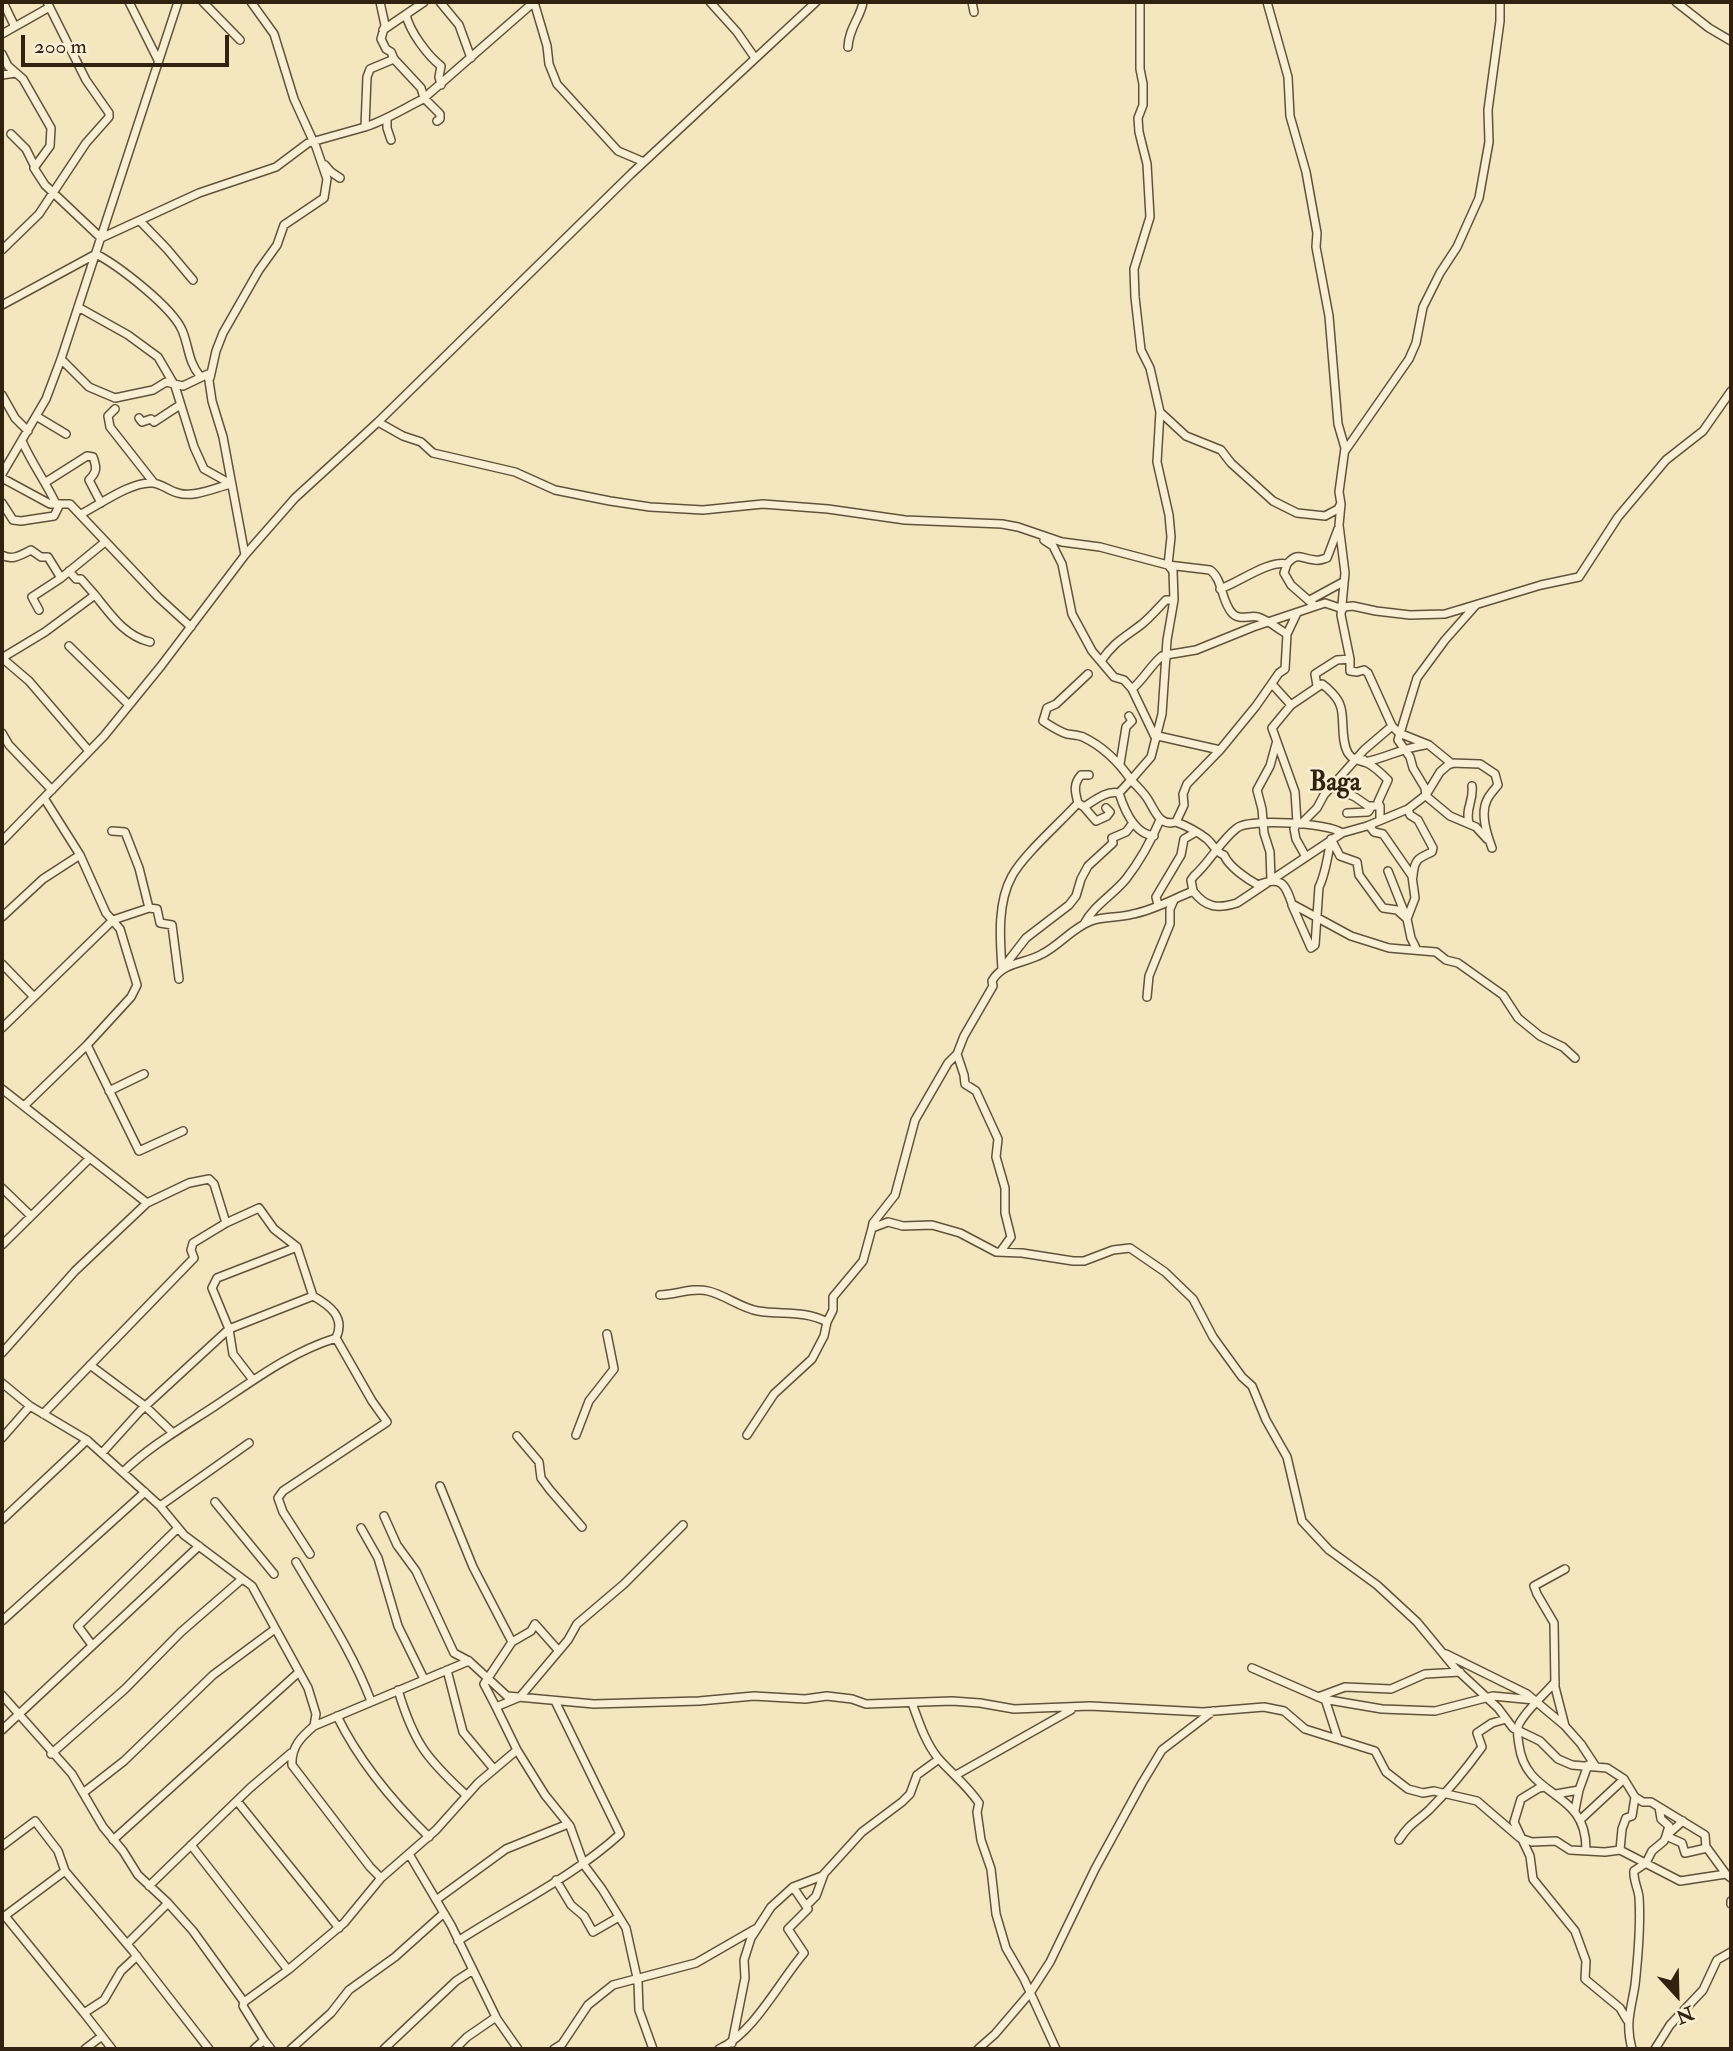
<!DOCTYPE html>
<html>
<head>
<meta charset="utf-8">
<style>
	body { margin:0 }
	#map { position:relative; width:1733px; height:2051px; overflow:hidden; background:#f4e7bf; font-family:"IM FELL Double Pica",serif }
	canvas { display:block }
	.frame { position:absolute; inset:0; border:4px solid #30220f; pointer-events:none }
	.north { position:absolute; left:1642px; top:1960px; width:70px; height:70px; -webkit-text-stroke:5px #f8efd5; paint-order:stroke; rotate:158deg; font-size:19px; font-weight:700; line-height:28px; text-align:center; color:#30220f }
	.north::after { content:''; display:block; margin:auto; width:24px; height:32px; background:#30220f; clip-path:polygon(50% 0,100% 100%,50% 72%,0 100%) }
	.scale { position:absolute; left:21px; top:35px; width:208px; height:32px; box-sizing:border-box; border:4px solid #30220f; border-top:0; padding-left:9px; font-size:21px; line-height:24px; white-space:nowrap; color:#30220f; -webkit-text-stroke:5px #f8efd5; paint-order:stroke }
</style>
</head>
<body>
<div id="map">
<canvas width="1733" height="2051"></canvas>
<div class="frame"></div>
<div class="north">N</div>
<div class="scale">200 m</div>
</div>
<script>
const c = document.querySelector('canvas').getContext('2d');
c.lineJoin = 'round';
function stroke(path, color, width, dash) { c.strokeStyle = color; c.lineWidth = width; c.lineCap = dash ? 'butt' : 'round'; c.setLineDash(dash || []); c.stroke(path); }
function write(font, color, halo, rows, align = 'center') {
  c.font = font + ' "IM FELL Double Pica",serif'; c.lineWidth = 5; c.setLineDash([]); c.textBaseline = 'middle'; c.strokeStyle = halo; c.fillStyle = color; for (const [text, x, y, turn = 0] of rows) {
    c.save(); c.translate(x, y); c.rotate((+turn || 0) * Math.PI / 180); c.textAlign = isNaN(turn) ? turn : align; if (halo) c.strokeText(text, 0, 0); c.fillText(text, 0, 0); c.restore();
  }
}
const minor = new Path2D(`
	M3 2 14 25
	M129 2 158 60
	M203 2 240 40
	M251 2 274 34 294 99 315 145
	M380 2 385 25 381 39 386 49 391 52 394 59 370 69 367 77 365 127C386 120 403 109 423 99L534 2
	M440 2 459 25 471 58
	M534 2 547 46 549 64 557 84 618 151 644 162
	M710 2 737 32 755 58
	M972 2 974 12
	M1140 2V69L1143 84V105L1138 118 1139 132 1147 164 1150 217 1134 269 1135 297 1141 350 1150 368 1160 412 1157 462 1169 515 1171 537 1168 565 1210 570C1223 579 1221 601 1232 613 1239 621 1249 615 1258 617 1268 620 1278 629 1287 634
	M1267 2 1288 77 1290 116 1306 172 1317 233 1316 247 1329 316 1338 424 1345 448 1339 492 1341 504 1339 525 1345 573 1341 615 1350 659V671L1357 672 1364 670 1368 673 1392 726 1399 733 1429 745 1451 763 1480 764 1495 774 1498 785C1494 790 1489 795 1487 800 1480 814 1487 834 1492 848
	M1676 2 1709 28 1731 41
	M406 15C410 32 428 56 441 66L439 77 441 85
	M383 30 424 2
	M2 34 48 8
	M848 47C849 27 861 17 863 2
	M2 54 8 66 23 79 51 128 50 146 34 168 45 185 101 238 199 193 276 167 308 143 365 127
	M394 59 421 88 424 98 440 114V119L437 121
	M2 75 16 73
	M387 118V128L391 140
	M11 134 26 149 34 165
	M325 165 331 172 340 178
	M140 221 167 249 193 280
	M2 250 39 214 86 143 109 117V113L86 80 47 2
	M2 305 96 254C119 266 172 307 182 330 189 346 188 362 200 376
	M78 307 128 335 158 357 175 386 194 447 204 469 231 484C214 488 193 498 178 493 169 491 161 483 152 483 132 481 99 505 81 514
	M61 359 89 387 115 398 153 390 166 382 183 386 208 374 212 401 223 437 245 555
	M210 378 216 351 223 333 259 270 277 245 284 225 324 198 327 179 314 141
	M2 395 15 418 28 431
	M115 409 108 416 110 427 154 483
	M1160 412 1186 436 1221 450 1231 463 1273 501 1297 513 1325 516 1338 509 1340 505
	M36 416 66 434
	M139 418 142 422 151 419 154 422 180 405
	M378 422 403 436 421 442 433 453 515 472 555 490 610 501 650 507 703 510 763 504 828 509 905 520 1002 524 1018 527 1062 542 1100 547 1168 565 1173 571 1174 600 1167 640 1162 714 1151 757 1131 780C1137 786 1143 792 1147 798 1155 810 1159 827 1176 822 1187 826 1198 832 1207 839 1214 845 1215 852 1224 855 1229 867 1247 879 1258 885 1281 876 1285 883 1292 904L1351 936 1389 948 1436 952 1446 960 1458 963 1503 995 1518 1018 1540 1036 1563 1047 1575 1058
	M22 441C32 464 46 482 56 504
	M1345 451 1409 359 1416 343 1423 307 1440 273 1457 247 1479 198 1489 142 1488 110 1500 21V2
	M2 474 46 399 61 359 178 2
	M2 478 50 504H70L158 597 191 627
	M46 482 87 456 93 457C97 468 97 472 89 480L101 503
	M2 503 13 520 21 521 54 516 60 504
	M1044 540 1053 546 1062 564 1072 614 1092 651 1114 677 1124 680 1132 689 1156 739
	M2 555C12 561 21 555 31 550L41 557H48L61 578 105 542
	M1287 564 1284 573 1291 585 1315 606
	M69 571 76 579H81L95 595 45 632 2 658 29 681 89 751
	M1220 589C1240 582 1268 560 1287 564 1298 551 1301 559 1315 560 1319 561 1323 559 1327 558L1338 529
	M95 595C111 615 125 636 150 642
	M1310 600 1343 582
	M1476 605 1445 640 1417 678 1398 740 1410 757 1413 768 1425 788 1426 796 1450 816 1476 827 1487 839
	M1343 607 1353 606 1376 611 1410 615 1445 614 1541 585 1579 577 1618 517 1666 460 1703 431 1731 391
	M39 610 32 597 61 578
	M69 646 129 705
	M1166 655 1196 650 1253 627 1325 603 1343 609
	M1101 661C1115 641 1124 638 1142 624 1151 617 1158 608 1166 600H1174
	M1088 674 1056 704 1047 708 1043 721C1051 726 1058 731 1067 734 1073 735 1079 735 1083 737 1104 747 1118 761 1131 780L1119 793C1107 790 1095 800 1084 807L1078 803C1061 822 1023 855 1012 876 997 903 1000 939 1002 969L1026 938 1069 905 1076 896 1081 879 1088 866 1113 843 1112 838 1126 832 1133 823
	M1272 684 1291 705 1272 728 1295 792 1297 823 1294 829 1296 839 1306 857
	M1317 686 1315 674 1337 660 1350 659
	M1132 689C1144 679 1150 666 1162 656L1166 659
	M1291 705 1322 684C1328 688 1338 698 1340 705 1345 715 1340 739 1348 753 1353 761 1360 760 1367 763 1374 766 1383 775 1388 780L1378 802 1380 806
	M2 733 9 745 52 790
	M1158 736 1220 750
	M1364 760 1365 762C1386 758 1402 748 1425 745
	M1120 764 1126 727 1132 721 1129 716
	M1332 787 1355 797 1368 806H1380V820
	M1119 793C1124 809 1134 834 1154 836
	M1078 803C1075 792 1073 784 1081 775H1089
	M1084 807 1096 821 1107 816 1110 812 1106 808
	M1408 809 1410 815 1418 820 1433 848 1432 852C1418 858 1414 860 1413 876
	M1347 813 1368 812 1372 806
	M1176 822 1184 805 1183 794 1187 784 1220 750 1256 706 1279 673 1285 669 1287 634 1297 613
	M1469 823C1465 808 1474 801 1472 786
	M1301 824 1317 808 1324 795 1364 750 1392 726
	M1331 839 1340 856 1357 862 1359 875 1383 908 1397 910 1407 919 1415 898 1412 876 1383 834 1374 832 1371 828 1372 824
	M2 841 104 736 161 666 245 555 295 498 378 422 631 174 816 2
	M1388 871 1407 919 1411 938 1417 950
	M1271 880 1270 852 1264 833 1262 809 1257 790 1270 766 1276 744
	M1193 891 1191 880 1194 876C1210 862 1220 841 1237 828 1249 818 1330 823 1342 833
	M1158 905 1156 897 1181 855 1184 839 1196 832
	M1292 905 1311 948 1315 945 1319 887C1326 873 1328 854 1331 839
	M149 908 157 909 160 923 172 925 179 979
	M2 917 43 879 80 855
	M1084 924C1094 905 1113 895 1126 879 1140 861 1151 841 1160 820
	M2 964 34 997 2 1028
	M34 997 113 920 149 908 139 868 125 832 112 831
	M1147 997 1149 976 1170 924V909L1174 900
	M87 1045 139 1151 183 1131
	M2 1089 147 1203 75 1271 2 1353
	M109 1091 144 1074
	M24 1106 87 1045 131 997 137 985 120 929 106 913 80 855 44 798
	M2 1188 31 1216
	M226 1223 259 1208 274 1229 297 1247 313 1296 229 1329 233 1354 253 1380
	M872 1228 873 1223 895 1195 915 1120 948 1063 957 1054
	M2 1245 90 1158
	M1001 1251 1011 1237 1005 1213V1188L996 1157 998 1139 976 1091 965 1084 964 1075 957 1054 964 1036 993 986 992 981C1003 962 1024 964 1042 954 1060 945 1072 928 1091 921 1104 916 1120 918 1133 914 1154 910 1173 899 1193 891 1206 908 1218 909 1237 903L1342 833 1367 826 1408 809 1426 795 1440 772 1448 765 1454 763
	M660 1295C676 1295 692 1287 708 1291 725 1295 741 1308 758 1311 782 1315 804 1310 827 1322
	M313 1296C329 1305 346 1317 336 1338
	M90 1365 145 1406 173 1433
	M2 1383 30 1406 87 1440 160 1506 184 1535 252 1586 308 1688 316 1714 314 1726C301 1737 291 1747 292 1765L370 1867 381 1878 344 1923 288 1970 244 2002 243 2006 264 2040 254 2049
	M43 1414 194 1258 191 1250 193 1243 226 1223 214 1184 209 1179 189 1183 147 1203
	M576 1435 589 1401 614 1369 607 1334
	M747 1435 774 1394 812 1359 824 1336 827 1322 833 1310V1297L863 1261 872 1228 888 1222 903 1226 932 1225 960 1233 996 1252 1022 1253 1073 1261H1084L1113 1250 1130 1248 1165 1272 1193 1299 1213 1337 1242 1377 1252 1386 1266 1420 1287 1457 1302 1521 1329 1550 1377 1585 1417 1622 1455 1668 1498 1708 1513 1728 1540 1741 1558 1759 1572 1765 1607 1768 1624 1779 1635 1797 1643 1802H1651L1705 1835 1706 1848
	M517 1436 539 1462 541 1478 550 1490 582 1527
	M2 1438 30 1406
	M102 1453 140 1411 229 1329 212 1288 217 1278 297 1247
	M123 1472C150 1446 183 1427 215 1406 254 1380 291 1352 336 1338L372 1401 387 1422 283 1491 278 1498 283 1512 310 1554
	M440 1486 473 1567 512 1642
	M215 1502 274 1574
	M160 1506 249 1443
	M384 1516 397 1545 416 1571 454 1653 469 1661 507 1696 594 1704 699 1701 754 1696 805 1699 827 1696 852 1699 866 1704 952 1701 980 1703 1014 1709 1090 1706 1203 1712 1264 1707 1284 1711 1305 1729 1375 1751 1386 1772 1408 1789 1423 1793 1434 1791 1477 1801 1520 1838 1532 1842 1556 1841 1570 1850 1605 1852 1620 1850 1680 1881 1726 1874 1731 1878
	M2 1520 87 1440
	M361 1528 378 1558 398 1626 424 1679
	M296 1562C323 1608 352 1651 371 1701
	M1565 1569 1534 1586 1537 1594 1554 1623 1555 1687 1565 1726 1581 1744 1596 1767
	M2 1621 145 1492
	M92 1645 78 1626 178 1528
	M1446 1654 1527 1694 1564 1725
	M1252 1668 1323 1699 1382 1709 1435 1711 1493 1696 1534 1700
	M447 1670 463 1732 493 1768
	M1555 1682C1544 1695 1527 1709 1519 1724 1516 1730 1518 1738 1519 1745 1526 1800 1587 1788 1586 1850
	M398 1690C414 1743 426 1758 466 1795
	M2 1695 72 1774 103 1827 123 1851 138 1875 168 1903 193 1931 244 2002
	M1318 1697 1345 1687 1391 1689 1425 1674 1460 1672
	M1325 1699 1338 1739
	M912 1703C919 1722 925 1742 938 1758 951 1773 967 1785 979 1803L977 1812 981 1840 991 1869 996 1914 1006 1948 1024 1979 1056 2049
	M496 1707 484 1684 512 1642 531 1631 535 1624 558 1650
	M337 1716C359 1761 393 1802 429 1837
	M314 1726 469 1661
	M2 1730 199 1546
	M517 1750 545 1795 570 1826 584 1865 602 1889 626 1928 638 1982 639 2010 653 2049
	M51 1754 125 1689 181 1632 242 1579
	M956 1775 1071 1710
	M1545 1787 1539 1788 1521 1799 1514 1822 1530 1856 1533 1879 1575 1931 1586 1961 1585 1979 1620 2008 1627 2020
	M83 1793 124 1761 213 1675 275 1629
	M1556 1794 1579 1790 1588 1765
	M237 1801 339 1928
	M1659 1807 1661 1819 1669 1826 1666 1836 1682 1843 1685 1853 1707 1848 1726 1874
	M1575 1810 1579 1790
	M1580 1820 1624 1779
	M113 1840 299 1672
	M1399 1840C1409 1824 1416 1822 1429 1810 1449 1790 1466 1769 1482 1747L1477 1733 1492 1723 1506 1719
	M191 1845 288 1970
	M2 1846 35 1821 58 1851 65 1871 132 1950 209 2049
	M1620 1850 1622 1829 1626 1818 1632 1816 1635 1797
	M409 1854 451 1925 497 2019 518 2049
	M381 1878 436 1830 478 1783 517 1750 496 1707 520 1697 568 1640 577 1624 624 1584 683 1525
	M556 1880 571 1905 584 1916 593 1932 619 1917
	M149 1886 250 1788 291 1753
	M436 1900 506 1849 568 1824
	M1731 1901V1904
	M806 1906 816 1896 824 1874
	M5 1916 84 2013
	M2 1918 65 1871
	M458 1941C512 1906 573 1877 620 1834L555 1701
	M127 1944 168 1903
	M264 2040 271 2049
	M732 2043 745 1978 744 1960 751 1938 771 1907 793 1887 822 1876 862 1832 902 1802 910 1794 917 1775 939 1759
	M85 2049 102 2036
	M112 2049 84 2013 104 2000 121 1971 137 1956
	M291 2049 331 2013 349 1990 395 1957 444 1913
	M384 2049 456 1981 473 1970
	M455 2049 467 2037 496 2017
	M554 2049 562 2044 588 2005 613 1985 696 1963 755 1929
	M719 2049C754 2033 779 1982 804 1953L788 1929 808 1909 793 1887
	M978 2049 995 2034 1030 1993 1050 1962 1095 1869 1142 1783 1162 1750 1213 1711
	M1632 2049C1625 2023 1631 2010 1635 1985 1638 1957 1641 1925 1639 1897 1638 1888 1633 1880 1634 1871L1646 1863 1652 1851 1664 1841 1666 1836 1683 1821
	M1655 2049 1670 2025 1703 1990 1717 1960 1731 1952`);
const quarterNames = [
	["Baga",1335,784]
];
stroke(minor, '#61533b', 10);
stroke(minor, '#f8efd5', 7);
write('bold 26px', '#30220f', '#f8efd5', quarterNames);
</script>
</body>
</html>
